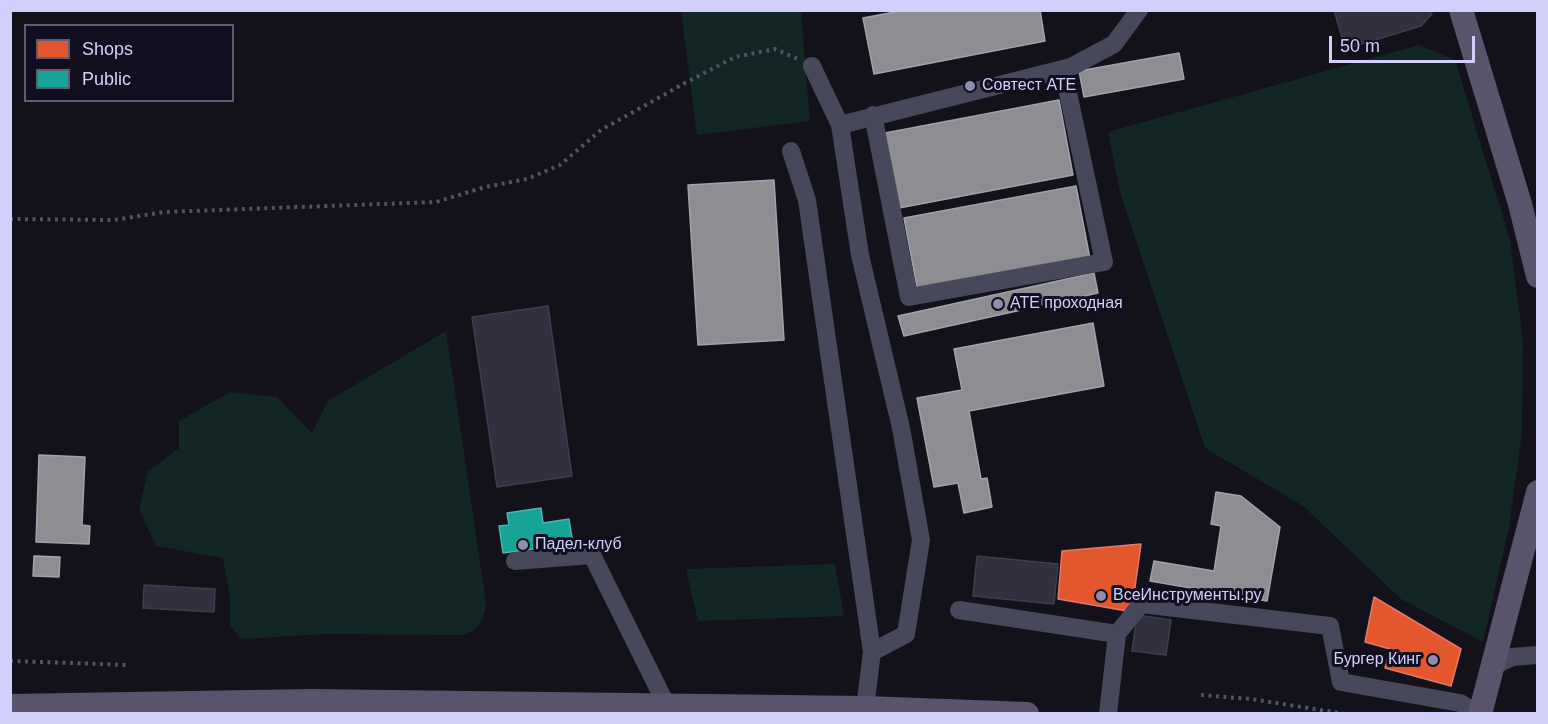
<!DOCTYPE html>
<html>
<head>
<meta charset="utf-8">
<style>
	body { margin:0 }
	#map { position:relative; width:1548px; height:724px; overflow:hidden; background:#13121b; font-family:Arial,sans-serif }
	canvas { display:block }
	.frame { position:absolute; inset:0; border:12px solid #d2d0fb; pointer-events:none }
	.legend { position:absolute; left:24px; top:24px; width:210px; height:78px; box-sizing:border-box; background:#100e1f; border:2px solid #5e5c77; margin:0; padding:8px 10px; list-style:none; font-size:18px; color:#d2d0fb }
	.legend li { display:flex; align-items:center; gap:12px; height:30px }
	.legend b { width:30px; border:2px solid #5e5c77 }
	.scale { position:absolute; left:1329px; top:36px; width:146px; height:27px; box-sizing:border-box; border:3px solid #d2d0fb; border-top:0; padding-left:8px; font-size:18px; line-height:21px; white-space:nowrap; color:#d2d0fb; -webkit-text-stroke:4px #100e1f; paint-order:stroke }
</style>
</head>
<body>
<div id="map">
<canvas width="1548" height="724"></canvas>
<div class="frame"></div>
<ul class="legend">
<li><b style="height:16px;background:#e4572e"></b>Shops</li>
<li><b style="height:16px;background:#17a398"></b>Public</li>
</ul>
<div class="scale">50 m</div>
</div>
<script>
const c = document.querySelector('canvas').getContext('2d');
c.lineJoin = 'round';
function fillPath(path, color) { c.fillStyle = color; c.fill(path, 'evenodd'); }
function stroke(path, color, width, dash) { c.strokeStyle = color; c.lineWidth = width; c.lineCap = dash ? 'butt' : 'round'; c.setLineDash(dash || []); c.stroke(path); }
function write(font, color, halo, rows, align = 'center') {
  c.font = font + ' Arial,sans-serif'; c.lineWidth = 6; c.setLineDash([]); c.textBaseline = 'middle'; c.strokeStyle = halo; c.fillStyle = color; for (const [text, x, y, turn = 0] of rows) {
    c.save(); c.translate(x, y); c.rotate((+turn || 0) * Math.PI / 180); c.textAlign = isNaN(turn) ? turn : align; if (halo) c.strokeText(text, 0, 0); c.fillText(text, 0, 0); c.restore();
  }
}
const green = new Path2D(`
	M681 11H801L810 121 697 135Z
	M1419 45 1455 60 1510 240 1523 341 1522 433 1509 527 1483 642 1401 599 1303 506 1205 448 1120 192 1108 132Z
	M446 331 486 603C484 621 479 631 461 635L327 634 241 639 230 625V597L223 558 156 546 139 509 148 471 179 448V421L230 392 277 397 312 433 328 401Z
	M835 564 844 616 698 621 686 569Z`);
const shops = new Path2D(`
	M1141 544 1132 609 1127 611 1058 599 1062 551Z
	M1374 597 1461 649 1451 686 1385 668 1390 649 1365 642Z`);
const public = new Path2D(`
	M541 508 543 523 569 519 573 544 503 553 499 526 509 525 507 513Z`);
const industry = new Path2D(`
	M905 10H1040L1045 41 874 74 863 18Z
	M1179 53 1184 79 1084 97 1079 71Z
	M1059 100 1073 175 899 208 885 133Z
	M774 180 784 340 698 345 688 185Z
	M1076 186 1090 259 918 292 904 218Z
	M1094 273 1098 293 904 336 898 316Z
	M1093 323 1104 386 969 411 981 479 987 478 992 507 964 513 958 483 934 487 917 398 962 390 954 349Z
	M39 455 85 457 82 525 90 526 89 544 36 542Z
	M1216 492 1241 496 1280 527 1267 601 1150 581 1154 561 1214 571 1221 526 1211 524Z
	M34 556 60 557 59 577 33 576Z`);
const building = new Path2D(`
	M1334 10H1428L1432 14 1421 26 1345 49Z
	M548 306 572 476 497 487 472 317Z
	M977 556 1058 564 1054 604 973 596Z
	M144 585 215 589 214 612 143 608Z
	M1137 615 1171 620 1166 655 1132 651Z`);
const path = new Path2D(`
	M10 219 114 220 164 212 436 202 485 187 527 179 560 165 601 130 685 83 735 57 775 49 798 59
	M10 661 129 665
	M1201 695 1251 699 1346 714`);
const minor = new Path2D(`
	M812 66 840 125 860 255 901 428 921 540 906 634 872 652
	M873 115 909 297 1104 262 1063 69
	M840 125 1071 67 1114 44 1139 10
	M791 151 807 200 872 652 865 708
	M515 561 592 555 667 706
	M959 610 1117 634 1108 714
	M1117 634 1141 604 1330 626 1341 682 1460 703 1467 707 1469 714
	M1493 666 1512 657 1538 655`);
const major = new Path2D(`
	M1461 10 1520 204 1538 276
	M10 706 311 701 865 708 1027 714
	M1480 714 1538 492`);
const markers = [
	[970,86,6,"#8f8ead"],
	[998,304,6,"#8f8ead"],
	[523,545,6,"#8f8ead"],
	[1101,596,6,"#8f8ead"],
	[1433,660,6,"#8f8ead"]
];
const poiNames = [
	["Совтест АТЕ",982,86],
	["АТЕ проходная",1010,304],
	["Падел-клуб",535,545],
	["ВсеИнструменты.ру",1113,596],
	["Бургер Кинг",1421,660,"right"]
];
fillPath(green, '#122625');
fillPath(shops, '#e4572e');
stroke(shops, '#df7b6c', 1.5);
fillPath(public, '#17a398');
stroke(public, '#4fb0b6', 1.5);
fillPath(industry, '#8d8d92');
stroke(industry, '#a2a1b2', 1.5);
fillPath(building, '#31303e');
stroke(building, '#3e3d4e', 1.5);
stroke(path, '#4a5862', 4, [3, 4.5]);
stroke(minor, '#48485c', 18);
stroke(major, '#5a536d', 24);
for (const [x, y, r, color] of markers) { const dot = new Path2D(); dot.arc(x, y, r, 0, 2 * Math.PI); c.fillStyle = color; c.fill(dot); stroke(dot, '#100e1f', 2); }
write('16px', '#d2d0fb', '#100e1f', poiNames, 'left');
</script>
</body>
</html>
